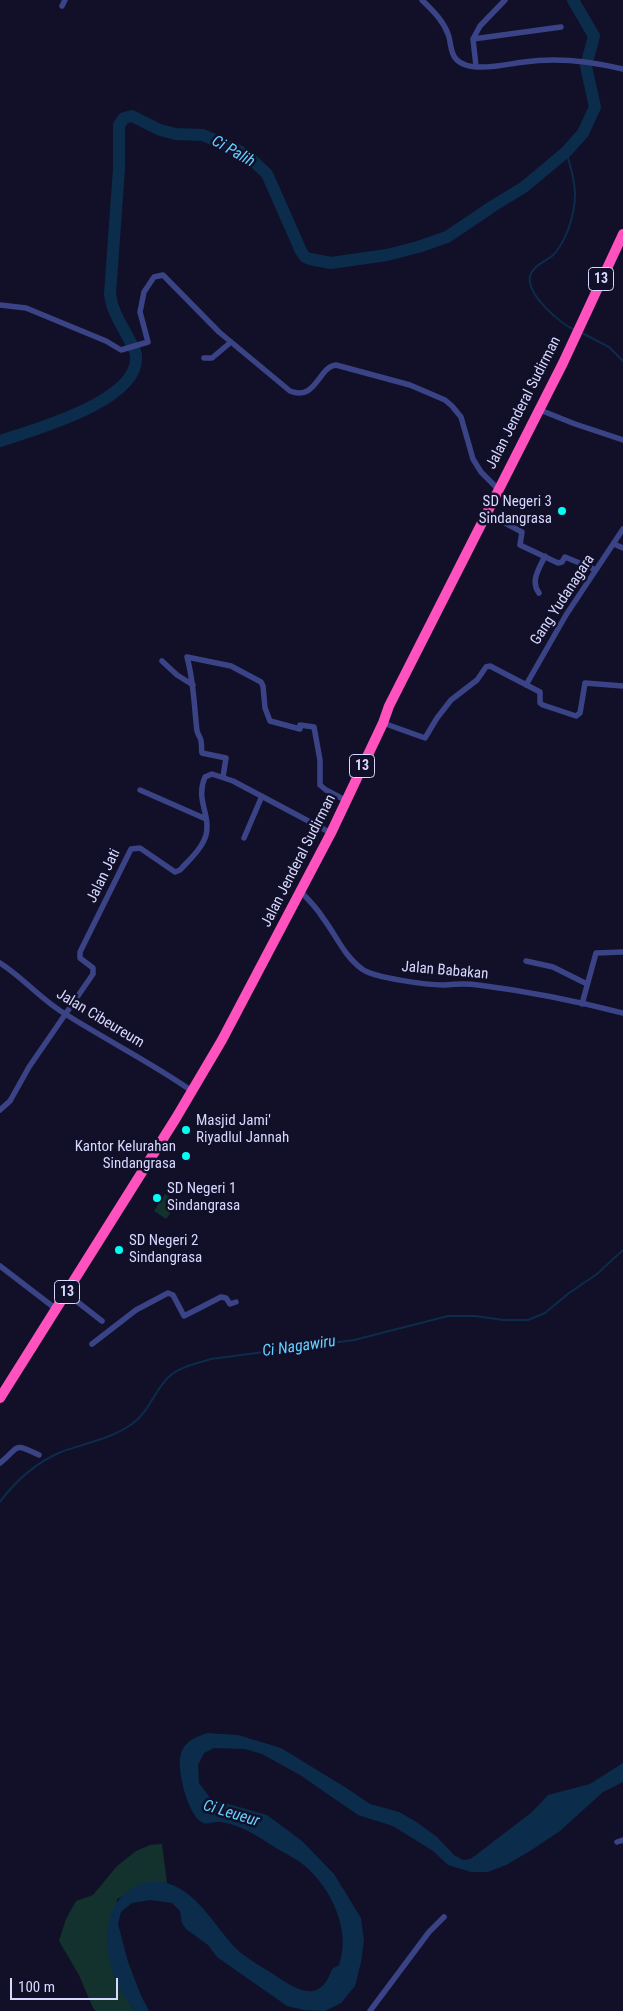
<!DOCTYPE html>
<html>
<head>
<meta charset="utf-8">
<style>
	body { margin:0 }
	#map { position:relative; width:623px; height:2011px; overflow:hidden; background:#111028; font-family:"Roboto Condensed",sans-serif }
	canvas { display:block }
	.scale { position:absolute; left:10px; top:1978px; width:108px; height:22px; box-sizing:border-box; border:2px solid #d7d8ff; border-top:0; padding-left:6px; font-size:15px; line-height:18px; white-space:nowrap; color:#d7d8ff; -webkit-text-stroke:4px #111028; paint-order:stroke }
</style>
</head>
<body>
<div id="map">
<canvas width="623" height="2011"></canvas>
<div class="scale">100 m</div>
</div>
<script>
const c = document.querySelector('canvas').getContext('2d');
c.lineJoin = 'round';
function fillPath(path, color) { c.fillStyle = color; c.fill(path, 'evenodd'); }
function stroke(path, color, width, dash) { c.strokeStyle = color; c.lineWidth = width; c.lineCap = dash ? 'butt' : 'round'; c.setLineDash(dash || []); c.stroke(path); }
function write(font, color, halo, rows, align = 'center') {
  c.font = font + ' "Roboto Condensed",sans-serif'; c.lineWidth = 5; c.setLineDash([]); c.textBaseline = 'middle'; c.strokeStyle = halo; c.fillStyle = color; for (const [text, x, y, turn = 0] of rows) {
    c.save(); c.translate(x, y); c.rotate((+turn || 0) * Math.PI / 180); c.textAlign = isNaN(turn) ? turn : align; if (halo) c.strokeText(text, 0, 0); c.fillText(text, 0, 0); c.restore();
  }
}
const green = new Path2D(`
	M165 1194 178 1203 166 1219 154 1211Z
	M162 1844 167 1883 151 1882 117 1899 114 1976 134 2011H96L93 2008 79 1975 59 1941 66 1919 76 1901 93 1895 117 1866 136 1851 150 1845Z`);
const water = new Path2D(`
	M207 1733 238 1735 281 1748 348 1789 370 1804 399 1812 415 1821 437 1837 454 1855 463 1860 470 1859 476 1855 532 1812 548 1795 590 1784 623 1763V1782L603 1792 560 1831 530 1851 506 1865 488 1872H471L448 1865 433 1851 393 1826 358 1815 300 1775 262 1754 245 1749 214 1748 204 1753 198 1765 199 1783 211 1799 267 1815 302 1841 334 1874 361 1918 364 1941 361 1962 355 1986 341 2003 325 2011 304 2010 287 2006 217 1957 208 1945 186 1929 182 1923 180 1911 172 1903 150 1900 132 1903 121 1912 118 1924 128 1962 147 2011H134C128 2000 117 1987 114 1975 104 1945 102 1911 128 1891 138 1883 154 1879 167 1883 202 1894 216 1931 241 1953 250 1960 260 1966 270 1972 293 1987 319 2008 332 1969L339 1965C351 1931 332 1889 305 1866 297 1859 286 1854 276 1848 263 1840 251 1831 236 1826 231 1824 223 1822 218 1822 210 1822 206 1826 200 1821 187 1812 176 1767 181 1753 185 1741 196 1737 207 1733Z`);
const stream = new Path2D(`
	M566 152C576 182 579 200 568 230 564 240 560 249 552 256 544 262 533 266 530 276 526 295 561 324 575 330
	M582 333 609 347 623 361
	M0 1502C15 1481 37 1462 61 1452 85 1443 111 1439 132 1424 150 1412 155 1387 172 1374 182 1366 199 1363 211 1359L354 1340 448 1316H475L503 1320H528L545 1313 569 1293 597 1274 623 1250
	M139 1994 148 2011`);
const river = new Path2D(`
	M0 441C33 430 140 401 136 356 136 350 131 344 129 339 121 324 112 311 110 294L119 169V125L124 118 132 116 160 130 176 134 203 135 235 149 249 157 267 174 301 251 305 257 310 259 331 263 387 255 418 247 447 237 493 206 524 187 566 152 583 133 595 107 586 66 594 36 573 0`);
const street = new Path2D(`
	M422 0C432 10 443 20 448 34 451 41 450 53 456 59 469 74 507 64 524 62 558 57 590 61 623 69
	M62 6 65 0
	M473 39 561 27
	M476 66 473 39 480 26 505 0
	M0 305 26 308 106 341 121 350 148 342 140 312 144 292 154 277 163 275 219 332 290 391C316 402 319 366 336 365L410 385 445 400 452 406 461 417 473 459 481 472 498 489
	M204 358H212L231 342
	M540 410 575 424 623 440
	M486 513 522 532 520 545 558 563 562 562 565 557 596 570
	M614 544 623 548
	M539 593C530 581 539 569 545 556
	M162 661 177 675 193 685
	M526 685 566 615 623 529
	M383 723 425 738 437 718 451 700 477 680 486 667 490 666 540 692V703L543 705 576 716 580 713 585 683 623 686
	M223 777 226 758 202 753C201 749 202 745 201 741 201 738 198 735 197 731 194 706 194 682 187 657L231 666 261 682 263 686 265 708 270 721 300 729V725L314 727 320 760V785L326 790 347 801
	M140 790 206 819
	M244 838 262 796
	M301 892C309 900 317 908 323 918 336 935 344 956 362 969 374 978 428 985 443 985 455 984 466 983 478 985 526 991 576 1001 623 1013
	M526 961 553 967 587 984
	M0 963C24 978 42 1001 67 1015 108 1041 152 1063 192 1091
	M582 1004 596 953 623 952
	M0 1110 10 1101 29 1067 93 974V968L80 958V952L131 849 140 848 175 872 180 870C189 860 202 849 206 835 211 814 195 800 205 777L212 774 233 781 331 833
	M0 1266 56 1309
	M66 1293 102 1321
	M92 1344 136 1310 168 1293 173 1295 184 1316 221 1297 226 1298 230 1304 236 1302
	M0 1463C20 1448 11 1441 39 1455
	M617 1842 623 1840
	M370 2011 429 1932 444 1917`);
const highway = new Path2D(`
	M0 1398 176 1118 222 1040 331 833 383 723 389 706 563 363 623 234`);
const markers = [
	[562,511,5,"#03fff4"],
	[186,1130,5,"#03fff4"],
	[186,1156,5,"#03fff4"],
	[157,1198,5,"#03fff4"],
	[119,1250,5,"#03fff4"]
];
const shields = [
	[601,279,25],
	[362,766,25],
	[67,1292,25]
];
const shieldNames = [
	["13",601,279],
	["13",362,766],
	["13",67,1292]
];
const streetNames = [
	["Jalan Jenderal Sudirman",524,403,-63],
	["Gang Yudanagara",563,600,-57],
	["Jalan Jenderal Sudirman",299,861,-63],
	["Jalan Jati",104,876,-64],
	["Jalan Babakan",445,971,5],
	["Jalan Cibeureum",100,1019,31]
];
const poiNames = [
	["SD Negeri 3",552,502,"right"],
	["Sindangrasa",552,519,"right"],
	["Masjid Jami'",196,1121],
	["Riyadlul Jannah",196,1138],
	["Kantor Kelurahan",176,1147,"right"],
	["Sindangrasa",176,1164,"right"],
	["SD Negeri 1",167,1189],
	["Sindangrasa",167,1206],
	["SD Negeri 2",129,1241],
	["Sindangrasa",129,1258]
];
const waterNames = [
	["Ci Palih",233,152,30],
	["Ci Nagawiru",299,1347,-8],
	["Ci Leueur",231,1814,17]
];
fillPath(green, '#13322d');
fillPath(water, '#0c2c4b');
stroke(stream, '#0c2c4b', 2);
stroke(river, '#0c2c4b', 12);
stroke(street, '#3b4387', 5.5);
stroke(highway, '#ff52be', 10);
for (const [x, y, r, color] of markers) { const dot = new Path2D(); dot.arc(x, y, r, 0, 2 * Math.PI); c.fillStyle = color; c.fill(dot); stroke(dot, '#111028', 2); }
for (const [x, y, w] of shields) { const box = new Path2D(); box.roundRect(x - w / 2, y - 11.5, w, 23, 4); c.fillStyle = '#111028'; c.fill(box); stroke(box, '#d7d8ff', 1); }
write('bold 14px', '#d7d8ff', null, shieldNames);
write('15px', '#d7d8ff', '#111028', streetNames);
write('15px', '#d7d8ff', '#111028', poiNames, 'left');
write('italic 16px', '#65ceff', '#111028', waterNames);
</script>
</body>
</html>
